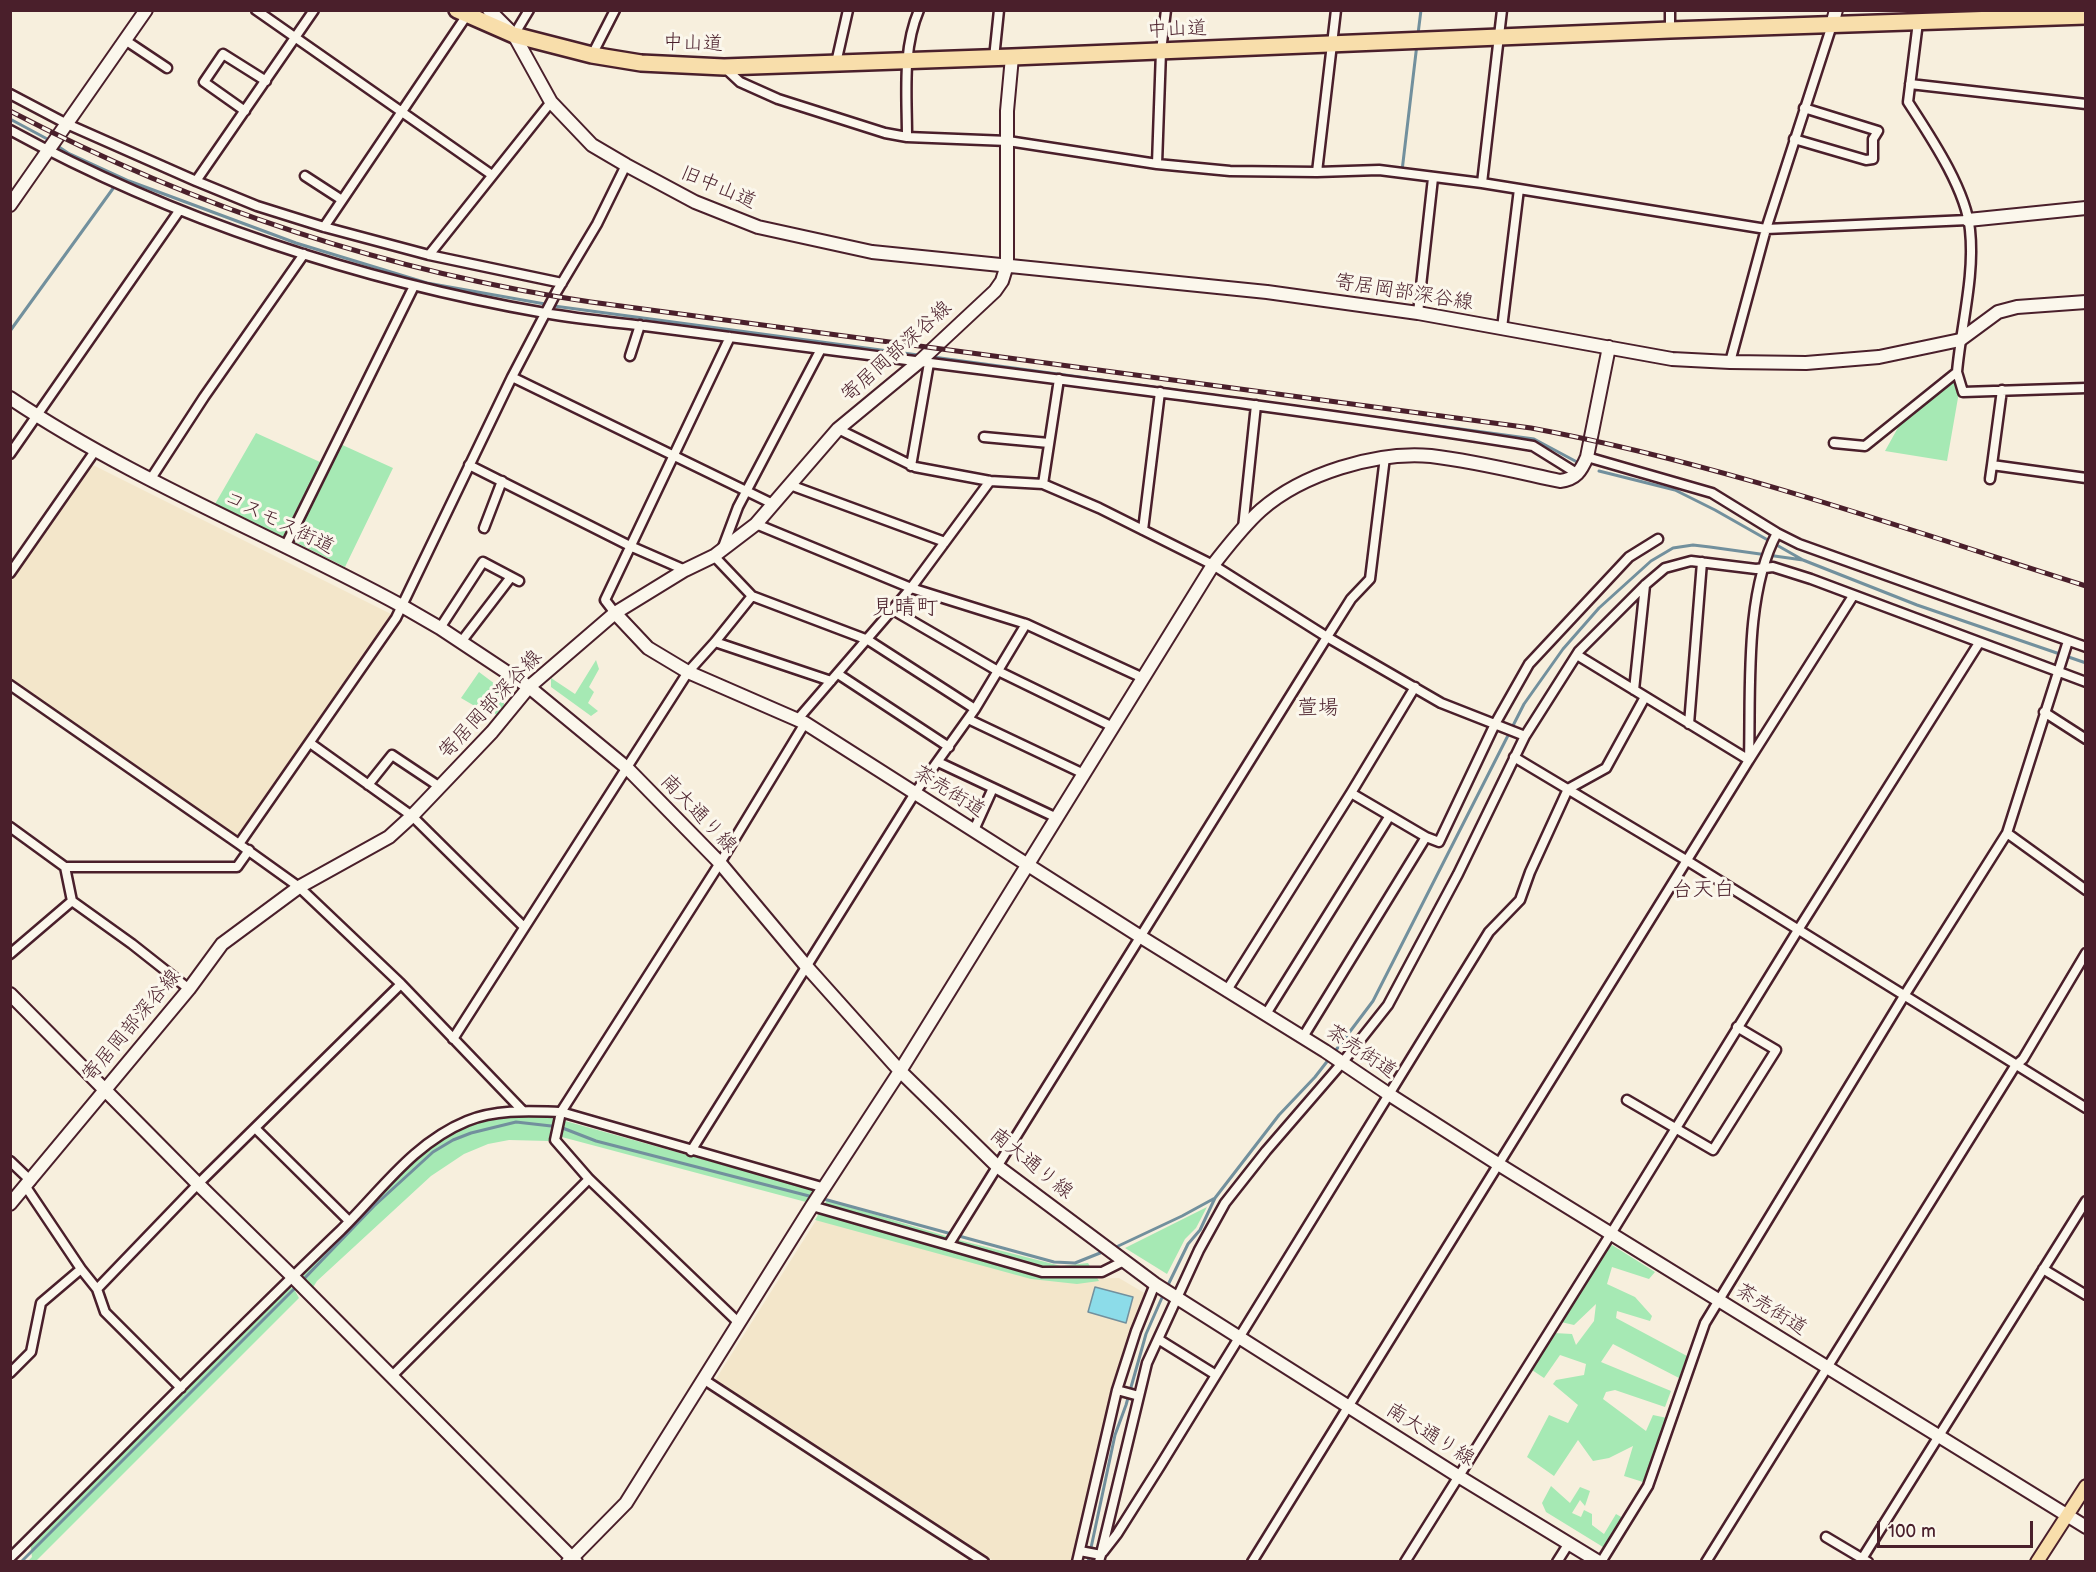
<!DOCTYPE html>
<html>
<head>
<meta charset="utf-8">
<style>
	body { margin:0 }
	#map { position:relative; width:2096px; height:1572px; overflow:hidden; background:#f7efdd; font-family:"Balsamiq Sans",sans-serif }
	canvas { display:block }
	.frame { position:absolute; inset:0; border:12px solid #4a1f2b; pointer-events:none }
	.scale { position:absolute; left:1877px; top:1521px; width:156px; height:27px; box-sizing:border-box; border:3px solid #4a1f2b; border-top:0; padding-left:8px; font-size:18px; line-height:21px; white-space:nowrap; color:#4a1f2b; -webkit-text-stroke:4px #fbf7ec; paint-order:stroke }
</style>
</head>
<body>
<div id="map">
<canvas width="2096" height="1572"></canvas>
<div class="frame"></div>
<div class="scale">100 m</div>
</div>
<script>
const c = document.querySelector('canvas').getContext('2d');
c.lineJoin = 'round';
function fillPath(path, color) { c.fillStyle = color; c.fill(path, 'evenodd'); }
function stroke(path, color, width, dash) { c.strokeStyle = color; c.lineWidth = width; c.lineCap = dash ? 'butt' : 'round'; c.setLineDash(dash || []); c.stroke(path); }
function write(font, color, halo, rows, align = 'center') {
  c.font = font + ' "Balsamiq Sans","Klee One",sans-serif'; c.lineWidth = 6; c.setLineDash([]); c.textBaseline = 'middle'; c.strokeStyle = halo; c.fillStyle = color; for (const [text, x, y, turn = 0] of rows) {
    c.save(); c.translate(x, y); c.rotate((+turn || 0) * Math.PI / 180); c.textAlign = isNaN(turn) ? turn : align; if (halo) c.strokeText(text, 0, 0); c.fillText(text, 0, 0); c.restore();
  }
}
const built = new Path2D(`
	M91 464 393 615 239 837 236 838 11 682V581Z
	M822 1215 1068 1279 1119 1278 1146 1294 1118 1371 1072 1561H994L714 1382 815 1222Z`);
const green = new Path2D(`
	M1951 382 1959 384V392L1947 461 1885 451 1900 424 1909 414Z
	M256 433 320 462 282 540 215 504Z
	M338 443 393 468 345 567 293 541 304 514Z
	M596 660 599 669 589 687 594 692 588 703 598 711 591 716 551 687V678L575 694Z
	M479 672 503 690 504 705 497 714 490 715 461 698Z
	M523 1114 558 1119 813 1190 806 1202 558 1136 559 1127 551 1126 549 1141 509 1140 488 1144 464 1154 431 1176 317 1281 312 1289 298 1275 414 1158 448 1135 468 1125Z
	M827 1200 959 1240 1061 1266 1088 1263 1099 1281 1077 1284 1031 1279 815 1220Z
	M1207 1207 1196 1228 1185 1239 1167 1274 1125 1248Z
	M1612 1245 1655 1272 1649 1279 1612 1267 1607 1284 1635 1297 1652 1316 1650 1321 1617 1311 1616 1318 1687 1356 1679 1378 1613 1344 1601 1362 1671 1391 1665 1407 1615 1390 1606 1392 1603 1399 1646 1431 1653 1415 1667 1418 1643 1482 1624 1476 1633 1446 1609 1458 1593 1461 1578 1440 1554 1476 1527 1457 1549 1415 1568 1423 1578 1405 1553 1384 1556 1380 1584 1375 1586 1364 1560 1355 1544 1378 1532 1370 1554 1333 1572 1334 1576 1345 1594 1321 1596 1304 1574 1325 1561 1322 1607 1247Z
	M288 1286 294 1289 299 1298 36 1561 27 1562 32 1557 30 1543Z
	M1551 1486 1570 1503 1580 1487 1590 1491 1585 1506 1580 1500 1572 1513 1581 1517 1584 1510 1592 1514V1525L1604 1534 1616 1514 1623 1518 1603 1547 1546 1512 1542 1503Z`);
const water = new Path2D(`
	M1095 1287 1133 1297 1126 1323 1088 1312Z`);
const stream = new Path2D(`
	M1418 34 1421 10
	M10 119 51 141
	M56 145 68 153 129 181 296 243 427 283 545 304
	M1402 171 1417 44
	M554 306 918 355
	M10 331 117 183
	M933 357 1534 439 1577 462
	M1599 471 1675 490 1715 510 1803 560 1917 605 2086 663
	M1333 1054 1373 1001 1524 704 1563 649 1599 608 1651 561 1673 548 1693 545 1710 547 1803 560
	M820 1198 1054 1262 1075 1263 1105 1251
	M1114 1248 1182 1216 1215 1198
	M301 1282 374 1206 433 1152 453 1140 471 1133 516 1122 560 1127 596 1141 813 1197
	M1167 1287 1188 1244 1200 1230 1215 1198 1279 1115 1315 1077 1329 1059
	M21 1562 296 1287
	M1088 1562 1115 1435 1126 1405 1146 1334 1164 1293`);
const street = new Path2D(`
	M256 10 492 175
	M314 10 196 181 257 206 324 227 429 255 562 283
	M1670 30V10
	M514 35 529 10
	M125 40 167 68
	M592 55 615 10
	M994 58 999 10
	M836 63 848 10
	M725 68 740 82 778 99 885 133 907 137 1008 141 1157 164 1230 171 1317 172 1379 170 1482 183 1766 229 1968 220
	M1910 84 2086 104
	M10 94 67 124 196 181
	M245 111 204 82 223 54 266 81
	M10 130C174 220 361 281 545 313 578 319 611 322 645 326 711 335 778 343 845 352 1068 381 1292 408 1515 443L1533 446 1578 474
	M907 137C907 94 902 50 919 10
	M1794 139 1866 160 1873 159V139L1878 131 1804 108
	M1157 164 1161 51 1166 10
	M1317 172 1336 10
	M305 176 342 200
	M1482 183 1502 10
	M324 227 467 15
	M429 255 551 102
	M1418 313 1433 178
	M1502 328 1519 189
	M630 356 640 325
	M1730 362 1766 229 1832 25
	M1957 372 1963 392 2086 388
	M512 377 773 504
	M838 429 915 467 990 481 1043 484 1099 508 1213 565 1327 637 1441 703 1525 736
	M984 437 1049 443
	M1834 443 1865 446 1957 372C1961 326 1975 276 1970 230 1966 189 1930 136 1908 102L1918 22
	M10 454 179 211
	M1587 457 1712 493 1777 533 1799 544 2086 647
	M469 465 630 546 685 570
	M1992 465 2002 390
	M911 466 929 363
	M1990 479 1992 465 2086 478
	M150 480 204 397 304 254
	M1043 484 1059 379
	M790 485 945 542
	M756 524 911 588 1026 624 1143 678
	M484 528 502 481
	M1243 528 1256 405
	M1143 530 1160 392
	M285 547 414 286
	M723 547 738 507 821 349
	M714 556 752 596 868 640 975 709
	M10 573 95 451
	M893 610 998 671 1113 727
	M615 613 605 600 730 337
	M440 628 483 562 519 581
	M461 642 511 577
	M715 642 831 681
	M1577 655 1749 760 1853 596
	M838 674 949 747
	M10 685 239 844 299 887 401 984 522 1110
	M1634 690 1645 585
	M2044 712 2086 739
	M798 719 911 588 990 481
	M968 719 1084 774
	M1689 724 1702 562
	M310 743 412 816 524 927
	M1514 757 1686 860 2086 1108
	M938 762 1057 818
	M368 785 392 755 440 787
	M10 827 65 867 72 901 132 944 189 989
	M974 830 993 788
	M2007 833 2086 890
	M1426 837 1439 842 1495 724 1529 664 1629 557 1658 539
	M239 844 396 618 512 377 557 291 597 224 626 165
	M65 867H237L249 850
	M10 954 72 901
	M1227 990 1351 793 1415 687
	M1266 1014 1389 817
	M1303 1037 1426 837 1351 793
	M453 1039 688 672 715 642 752 596
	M1627 1100 1713 1150 1776 1050 1737 1027
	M255 1128 349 1221
	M691 1151 915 793 975 709 1026 624
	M10 1161 31 1181
	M26 1187 81 1269 97 1289 105 1312 181 1388
	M812 1206 1042 1272H1102L1124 1261
	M949 1244 1327 637 1351 599 1370 579 1385 457
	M2043 1269 2086 1295
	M97 1289 198 1184 401 984
	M739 1323 589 1179 555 1140 561 1112 720 863 805 723
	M1158 1339 1216 1375
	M10 1373 31 1352 41 1303 81 1269
	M391 1377 589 1179
	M703 1379 984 1562
	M1117 1390 1139 1396
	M1826 1537 1868 1562
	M1080 1551 1101 1555
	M1103 1552 1117 1534 1160 1466 1489 932 1520 900 1530 872 1568 789 1606 768 1645 697
	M10 1558C120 1449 228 1338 340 1231 380 1192 413 1143 467 1121 497 1109 529 1111 561 1112L825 1188
	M1077 1562 1117 1390 1136 1331 1155 1284
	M1099 1562 1147 1363 1199 1250 1225 1203 1266 1151 1342 1063 1388 1005 1458 874 1525 736 1579 651 1645 585 1665 568 1691 561 1756 569 1773 567 1811 579 2086 682
	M1252 1562 1749 760C1751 691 1744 594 1777 533
	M1405 1562 1612 1232 1798 930 1979 643
	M1557 1562 1569 1543
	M1601 1562 1648 1486 1705 1323 1904 996 2007 833 2068 641
	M1706 1562 2015 1066 2023 1059 2086 953
	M1860 1562 2086 1201`);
const secondary = new Path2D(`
	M489 10 514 35 551 102 592 145 626 165 695 202 758 227 872 252 1267 292 1418 313 1672 359 1730 362 1806 363 1879 357 1960 340 1998 312 2017 307 2086 302
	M1832 25 1836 10
	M10 205 146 10
	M1968 220 2086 208
	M10 398C134 481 272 535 402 606L440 628 529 687 627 768 720 863 807 967 900 1071 997 1166 1155 1284 1458 1476 1599 1562
	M615 613 648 648 688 672 805 723 1141 937 1325 1051 1390 1095 1498 1164 2086 1527
	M10 994 198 1184 292 1276 576 1562
	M10 1204 189 989 222 944 299 887 389 837 412 816 492 732 529 687 615 613 685 570 714 556 756 524 838 429 919 362 995 291 1002 281 1007 265V111L1012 57
	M568 1562 626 1503 812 1206 900 1071 1213 565C1228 546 1243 526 1261 510 1302 474 1376 451 1431 456 1474 461 1518 472 1560 481 1576 479 1581 471 1587 457L1609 347`);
const primary = new Path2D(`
	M2037 1562 2086 1486`);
const highway = new Path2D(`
	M457 10 514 35 592 55 641 63 724 67 1012 57 1670 30 2086 16`);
const rail = new Path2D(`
	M10 111C192 206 388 272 591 302L1531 428C1720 463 1902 528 2086 586`);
const streetNames = [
	["中山道",1177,30,-2],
	["中山道",693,44,2],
	["旧中山道",718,188,23],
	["寄居岡部深谷線",1404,293,9],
	["寄居岡部深谷線",897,352,-42],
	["コスモス街道",279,523,26],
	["寄居岡部深谷線",491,705,-47],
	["茶売街道",949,792,32],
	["南大通り線",698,814,46],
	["寄居岡部深谷線",132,1026,-50],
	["茶売街道",1361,1052,34],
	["南大通り線",1031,1164,39],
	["茶売街道",1771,1310,32],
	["南大通り線",1430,1435,32]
];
const neighbourhoodNames = [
	["萱場",1318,709],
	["台天白",1703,891]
];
const quarterNames = [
	["見晴町",905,608]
];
fillPath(built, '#f3e6ca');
fillPath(green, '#a6e9b4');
fillPath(water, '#8cdce9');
stroke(water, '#72909d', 1.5);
stroke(stream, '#72909d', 3);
stroke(street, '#4a1f2b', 13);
stroke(secondary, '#4a1f2b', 16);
stroke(primary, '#4a1f2b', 16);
stroke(highway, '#4a1f2b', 20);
stroke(street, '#fbf7ec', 8);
stroke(secondary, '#fbf7ec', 12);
stroke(primary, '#f8deab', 12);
stroke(highway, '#f8deab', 15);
stroke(rail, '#4a1f2b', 5);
stroke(rail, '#fbf7ec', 3, [9]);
write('20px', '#4a1f2b', '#fbf7ec', streetNames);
write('21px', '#4a1f2b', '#fbf7ec', neighbourhoodNames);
write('22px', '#4a1f2b', '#fbf7ec', quarterNames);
</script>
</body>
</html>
